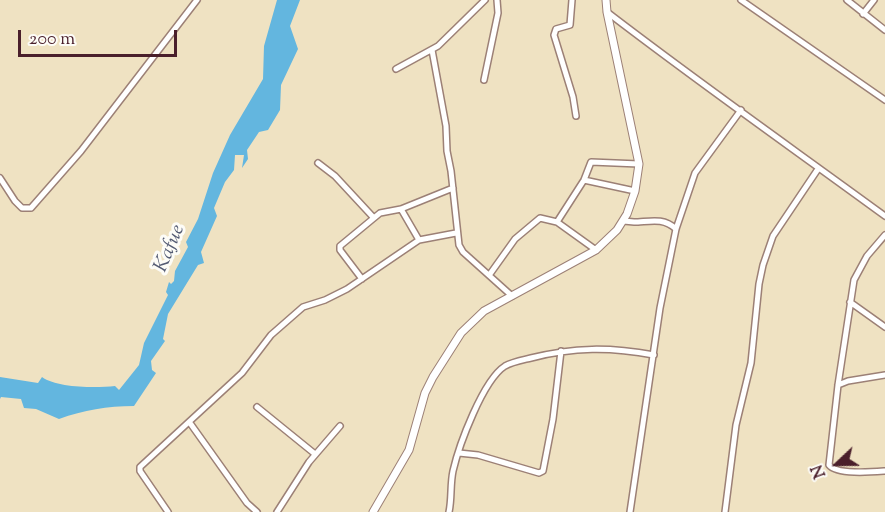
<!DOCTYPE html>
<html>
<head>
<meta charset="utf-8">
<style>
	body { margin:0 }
	#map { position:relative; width:885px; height:512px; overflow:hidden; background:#efe2c2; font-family:"Sorts Mill Goudy",serif }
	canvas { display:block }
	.north { position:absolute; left:807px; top:434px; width:60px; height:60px; -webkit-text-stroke:4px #fdfcf7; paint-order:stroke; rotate:248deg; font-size:16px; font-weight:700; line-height:24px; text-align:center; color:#4a1f2b }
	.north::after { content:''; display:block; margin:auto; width:21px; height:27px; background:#4a1f2b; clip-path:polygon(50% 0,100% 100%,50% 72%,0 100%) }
	.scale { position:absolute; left:18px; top:30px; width:159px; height:27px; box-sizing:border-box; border:3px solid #4a1f2b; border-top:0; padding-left:8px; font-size:18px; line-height:21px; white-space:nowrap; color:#4a1f2b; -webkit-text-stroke:4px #fdfcf7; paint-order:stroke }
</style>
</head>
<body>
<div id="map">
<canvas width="885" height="512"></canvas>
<div class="north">N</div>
<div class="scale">200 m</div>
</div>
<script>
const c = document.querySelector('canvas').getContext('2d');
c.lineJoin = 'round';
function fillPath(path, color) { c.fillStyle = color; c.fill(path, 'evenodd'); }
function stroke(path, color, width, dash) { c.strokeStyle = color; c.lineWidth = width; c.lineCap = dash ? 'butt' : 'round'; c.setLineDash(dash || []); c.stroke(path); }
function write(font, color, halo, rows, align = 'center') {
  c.font = font + ' "Sorts Mill Goudy",serif'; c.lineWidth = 6; c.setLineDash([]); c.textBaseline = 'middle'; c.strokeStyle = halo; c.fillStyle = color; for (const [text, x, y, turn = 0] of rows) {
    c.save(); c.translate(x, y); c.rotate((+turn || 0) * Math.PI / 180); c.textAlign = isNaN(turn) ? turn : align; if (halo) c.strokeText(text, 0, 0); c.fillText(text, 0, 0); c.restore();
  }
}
const water = new Path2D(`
	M277 0H300L290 26 298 49 281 85 280 110 268 130 259 132 247 150 248 159 242 168 244 155H235L234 170 225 182 214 208 217 216 201 252 204 263 198 265 168 314 163 339 165 341 151 361 152 370 156 373 134 406C107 406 84 410 59 419L36 409 24 408 21 399 1 397 0 399V377L38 383 42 377C57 388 96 388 115 386L119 390 139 365 144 343 168 295 166 292 169 282 171 284 174 281 175 271 188 247 186 242 198 219 213 173 230 135 263 79 264 46Z`);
const minor = new Path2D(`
	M572 0 570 25 556 29 554 35 573 97 576 116
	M741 0 885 100
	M847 0 885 30
	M607 12C698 82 792 148 885 216
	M863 14 874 0
	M432 50 446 126 447 151 451 171 459 245 463 252 512 296
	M396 69 438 46 485 0
	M484 80 498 13 497 0
	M318 163 335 176 373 217
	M0 178 15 201 22 208H31L81 151 197 0
	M584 180 635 191
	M401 209 419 240
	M623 221C627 221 632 222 638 222 652 221 664 218 676 229
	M557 222 584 180 591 162 639 164
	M885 235 867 256 854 280 838 385 829 465C837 475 872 472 885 471
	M490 274 515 239 540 218 557 222 596 250
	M362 279 340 250V246L380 213 401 209 453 188
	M850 302 885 327
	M838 385 848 381 885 375
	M257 407 315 454
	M190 423 247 503 257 512
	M459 453 478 455 539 473 543 471 553 419 561 351
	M168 512 140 471V467L242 373 271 335 303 307 325 300 347 289 419 240 456 233
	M277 512 309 462 340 426
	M449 512C452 498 450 485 453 471 459 445 483 380 505 366 512 362 523 360 531 358 574 347 610 347 654 355
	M630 512 660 308 676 229 695 173 741 110
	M725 512 736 425 751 363 759 284 763 265 773 236 818 169`);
const tertiary = new Path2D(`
	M373 512 409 450 425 393 433 377 461 333 484 311 596 250 617 230 627 214 635 191 639 164 607 12 606 0`);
const waterNames = [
	["Kafue",171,249,-67]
];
fillPath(water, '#63b6df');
stroke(minor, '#9c8076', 8);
stroke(tertiary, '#9c8076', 9);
stroke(minor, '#fff', 5);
stroke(tertiary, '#fff', 7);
write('italic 20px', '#545b73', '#fdfcf7', waterNames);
</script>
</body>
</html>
